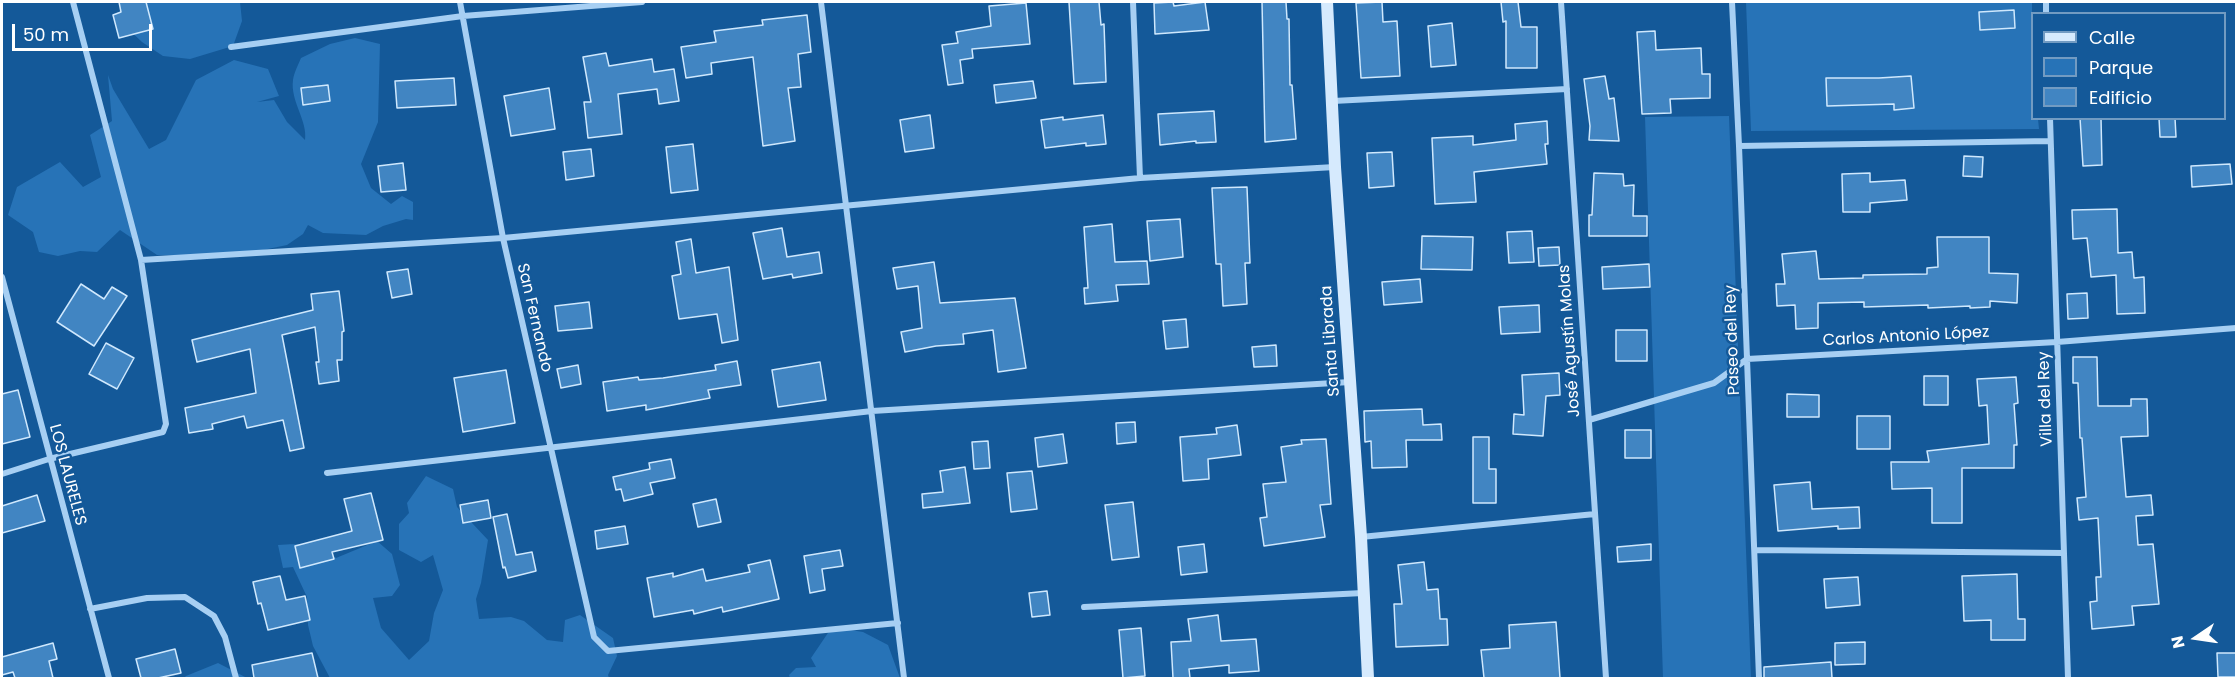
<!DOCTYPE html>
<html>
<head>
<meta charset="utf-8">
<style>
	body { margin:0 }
	#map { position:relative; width:2238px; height:680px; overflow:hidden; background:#145999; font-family:Poppins,sans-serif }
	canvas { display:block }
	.frame { position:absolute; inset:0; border:3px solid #fff; pointer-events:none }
	.legend { position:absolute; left:2031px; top:12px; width:195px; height:108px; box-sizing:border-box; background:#145999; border:2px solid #729bc2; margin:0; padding:8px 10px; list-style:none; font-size:18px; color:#fff }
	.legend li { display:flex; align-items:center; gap:12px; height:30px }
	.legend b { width:30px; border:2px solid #729bc2 }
	.north { position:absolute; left:2166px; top:608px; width:60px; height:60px; -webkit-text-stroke:4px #145999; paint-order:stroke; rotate:257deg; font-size:16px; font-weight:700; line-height:24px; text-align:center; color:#fff }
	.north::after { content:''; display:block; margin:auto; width:21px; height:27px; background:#fff; clip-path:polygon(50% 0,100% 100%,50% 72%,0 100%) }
	.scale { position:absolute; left:12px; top:24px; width:140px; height:27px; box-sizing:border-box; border:3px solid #fff; border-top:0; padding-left:8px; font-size:18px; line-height:21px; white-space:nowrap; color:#fff; -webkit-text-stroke:4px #145999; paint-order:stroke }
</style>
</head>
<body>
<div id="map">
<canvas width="2238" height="680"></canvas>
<div class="frame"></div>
<ul class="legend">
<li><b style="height:8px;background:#d6eafd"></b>Calle</li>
<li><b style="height:16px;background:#2773b7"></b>Parque</li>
<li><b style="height:16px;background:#4185c2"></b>Edificio</li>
</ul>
<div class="north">N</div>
<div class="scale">50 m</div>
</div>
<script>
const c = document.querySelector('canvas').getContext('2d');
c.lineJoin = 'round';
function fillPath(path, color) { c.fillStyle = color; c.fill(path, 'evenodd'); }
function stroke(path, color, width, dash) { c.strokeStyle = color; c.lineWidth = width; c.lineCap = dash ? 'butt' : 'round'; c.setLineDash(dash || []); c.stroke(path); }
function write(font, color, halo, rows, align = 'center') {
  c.font = font + ' Poppins,sans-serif'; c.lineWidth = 5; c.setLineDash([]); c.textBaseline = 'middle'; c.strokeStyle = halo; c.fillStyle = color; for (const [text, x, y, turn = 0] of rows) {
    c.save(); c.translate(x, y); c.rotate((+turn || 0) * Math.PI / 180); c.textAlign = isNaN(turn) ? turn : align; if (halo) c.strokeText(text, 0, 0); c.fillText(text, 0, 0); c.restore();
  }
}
const green = new Path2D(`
	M119 2H240L242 21 233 46 190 59 163 56 142 42 123 24Z
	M1746 2H2032V118L2038 119 2039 129 1751 131Z
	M355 38 380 44 378 122 361 164 371 188 391 204 402 196 413 202V220L406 219 383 226 366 235 323 233 308 225 303 234 287 245 239 255H157L120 230 97 252 80 251 58 256 39 252 33 232 8 215 17 187 60 162 83 187 101 177 90 135 112 121 108 75 113 89 149 149 166 140 196 80 234 60 268 69 279 96 257 102 274 100 287 122 305 140C308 121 290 101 293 80 294 73 298 65 301 58L330 44Z
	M1729 116 1751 678H1663L1645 117Z
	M426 476 453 489 457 507 488 540 481 583 476 599 479 619 511 617 524 621 547 640 563 642 565 620 580 615 613 638 617 656 608 675 609 678H330L313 646 308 625 307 597 293 567 283 568 278 545C302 543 316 544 336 558L377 541 392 554 400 585 392 596 373 598 381 628 409 660 429 641 434 613 443 590 433 555 421 562 399 550V524L409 513 407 503Z
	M832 627 863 632 888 645 900 678H790L789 675 796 668 816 667 811 658Z
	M218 663 247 678H184L186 676Z`);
const building = new Path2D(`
	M119 2H146L153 29 119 38 113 15 121 12Z
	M1069 2H1099L1101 25 1104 24 1106 82 1074 84Z
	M1173 2 1174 6 1205 2 1209 30 1155 34 1154 3Z
	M1262 2H1286L1287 19H1289L1290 85H1292L1296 139 1265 142Z
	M1382 2 1383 22 1397 21 1400 76 1361 78 1356 3Z
	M1501 2H1518L1521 27H1537V68H1506V21L1503 22Z
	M1026 3 1030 44 972 49 973 58 960 60 963 83 948 85 942 45 958 43 956 32 991 26 989 6Z
	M2014 10 2015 28 1980 30 1979 12Z
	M807 15 811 52 798 54 801 87 788 88 795 141 763 146 753 57 711 63 712 74 686 78 681 47 716 42 714 31 763 25 762 20Z
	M1452 23 1456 65 1431 67 1428 26Z
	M1655 31 1656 50 1701 48 1702 74H1710V98L1670 99 1671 113 1642 114 1637 32Z
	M606 53 609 66 652 59 654 72 674 69 679 101 659 104 657 89 618 94 622 134 588 138 584 102H591L583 57Z
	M1605 76 1609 99 1614 98 1619 141 1589 140 1590 126 1584 79Z
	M1911 76 1914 108 1894 110V104L1827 106 1826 78H1879Z
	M454 78 456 105 397 108 395 81Z
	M1033 81 1036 98 996 103 994 85Z
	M328 85 330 101 303 105 301 88Z
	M549 88 555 129 511 136 504 96Z
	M1214 111 1216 142 1196 143V141L1160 145 1158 114Z
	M930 115 934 148 905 152 900 120Z
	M1103 115 1106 144 1086 146V143L1045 148 1041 120 1063 117V120Z
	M2080 118H2101L2102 165 2083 166Z
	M2159 118H2175L2176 137H2160Z
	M1547 121 1548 144H1545L1547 164 1474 172 1476 202 1435 204 1432 138 1473 136V145L1516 140 1515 124Z
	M693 144 698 190 671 193 666 147Z
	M591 149 594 176 566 180 563 152Z
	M1392 152 1394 186 1369 188 1367 153Z
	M1964 156 1983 157 1982 177 1963 176Z
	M403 163 406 190 381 192 378 166Z
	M2230 164 2232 184 2192 187 2191 166Z
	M1594 173 1623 174 1624 186 1634 185 1633 216H1647V236H1589V215H1592Z
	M1870 173V182L1905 180 1907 200 1870 203V212H1843L1842 174Z
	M1247 187 1250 263H1245L1247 304 1223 306 1221 264H1216L1212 188Z
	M2117 209 2118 253 2132 252 2134 278 2144 277 2145 313 2117 314 2116 275 2091 277 2087 238 2073 239 2072 210Z
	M1180 219 1183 257 1150 261 1147 221Z
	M1112 224 1115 262 1147 261 1149 284 1116 285 1118 301 1085 304 1084 288H1088L1084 227Z
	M782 228 787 257 819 252 822 273 793 278 792 274 763 279 753 233Z
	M1532 231 1534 262 1509 263 1507 232Z
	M1422 236 1473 237 1472 270 1421 269Z
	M1937 237H1989V273L2018 274 2017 303 1990 301V307L1970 308V306L1928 308V305L1864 307V302L1818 303V328L1796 329 1795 305 1777 306 1776 284H1785L1782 254 1816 251 1819 279 1863 278V275L1927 274V268L1938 267Z
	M691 239 696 273 729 267 738 340 722 343 717 314 679 319 672 276 681 274 676 242Z
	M1559 247 1560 265 1539 266 1538 248Z
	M934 262 940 303 1015 298 1026 368 998 372 993 330 963 334 964 344 936 346 905 352 901 332 922 328 918 286 897 289 893 268Z
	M1649 264 1650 287 1603 289 1602 267Z
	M408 269 412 294 392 298 387 272Z
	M1420 279 1422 302 1384 305 1382 282Z
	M81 284 104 299 112 287 127 296 94 346 57 322Z
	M339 291 344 331 342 332V360H337L339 381 319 384 316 362H319L315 327 282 335 304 448 290 451 283 420 247 428 244 416 212 424 213 429 189 433 185 408 256 393 250 349 197 362 192 340 313 310 311 294Z
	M2087 293 2088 318 2068 319 2067 294Z
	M589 302 592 328 558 331 555 306Z
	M1539 305 1540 332 1501 334 1499 307Z
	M1186 319 1188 347 1166 349 1163 321Z
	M1616 330H1647V361H1616Z
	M106 343 134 358 117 389 89 374Z
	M1276 345 1277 366 1254 367 1252 347Z
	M2073 357H2097L2098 406H2131V399H2147L2148 436 2121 437 2126 497 2151 495 2153 515 2136 516 2138 545 2153 544 2159 604 2132 606 2134 625 2092 629 2090 602 2097 601 2096 577H2101L2098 518 2079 520 2077 498 2086 497 2082 438H2080L2078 383H2073Z
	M737 361 741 385 708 390 710 398 646 410V405L607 411 603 382 638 377 639 380 663 378 716 370 715 365Z
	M820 362 826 400 778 407 772 370Z
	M578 365 581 384 561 388 557 369Z
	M506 370 515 423 463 432 454 378Z
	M1559 373 1560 395 1546 396 1543 436 1513 434 1514 414 1524 415 1522 375Z
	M1924 376H1948V405H1924Z
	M2016 377 2018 403 2014 404 2017 445H2014V468H1962V523H1932V488L1892 489 1891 462H1929L1927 451 1989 444 1987 405 1979 406 1977 379Z
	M18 390 30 437 2 444V394Z
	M1787 394 1819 395V417H1787Z
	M1422 409 1423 425 1441 424 1442 440H1406L1407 467 1372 468 1371 441 1365 442 1364 411Z
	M1857 416H1890V449H1857Z
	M1135 422 1136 442 1117 444 1116 423Z
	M1237 425 1241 455 1208 459 1209 479 1183 481 1180 437 1217 434 1216 428Z
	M1625 430H1651V458H1625Z
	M1063 434 1067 463 1038 467 1035 438Z
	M1473 437H1489V469H1496V503H1473Z
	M1326 439 1331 504 1320 505 1325 537 1264 546 1260 518 1267 517 1263 484 1286 482 1281 447 1302 444 1301 440Z
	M988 441 990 468 974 469 972 442Z
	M671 459 675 478 650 483 653 494 624 501 621 489 616 490 613 477 650 469 649 463Z
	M965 467 970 503 923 508 922 494 943 492 940 471Z
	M1032 471 1037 509 1011 512 1007 473Z
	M1810 482 1812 509 1859 507 1860 528 1838 529V526L1778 531 1774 485Z
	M371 493 383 540 332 552 334 559 300 568 295 546 352 531 344 499Z
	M37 495 45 521 2 533V506Z
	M716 499 721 522 698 527 693 504Z
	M488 500 491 518 463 523 460 505Z
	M1133 502 1139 557 1112 560 1105 505Z
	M507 514 516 555 532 552 536 571 508 578 505 567 503 568 493 517Z
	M625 526 628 544 597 549 595 531Z
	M1204 544 1207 572 1181 575 1178 547Z
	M1651 544V560L1618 562 1617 547Z
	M840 550 843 566 822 569 825 590 810 593 804 556Z
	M770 560 779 599 723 612 722 607 694 614 693 610 654 617 647 578 673 573V577L703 569 706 581 750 572 748 565Z
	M1424 562 1427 590 1438 589 1440 619H1447L1448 645 1396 647 1394 604H1402L1398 565Z
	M2017 574 2018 619H2025V640H1991V620L1964 621 1962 576Z
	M280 576 286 600 305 596 310 620 268 630 261 603 258 604 253 582Z
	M1858 577 1860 605 1826 608 1824 579Z
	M1047 591 1050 615 1032 617 1029 593Z
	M1218 615 1221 641 1256 639 1259 671 1229 673V665L1189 669 1190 678H1173L1171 642 1191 641 1188 619Z
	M1556 622 1560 678H1484L1481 650 1510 648 1509 625Z
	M1141 628 1145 676 1123 678 1119 630Z
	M1865 642V664L1835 665V643Z
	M53 643 57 659 49 661 53 678H15L13 672 2 675V657Z
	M175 649 181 673 158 678H141L136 659Z
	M312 653 318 678H254L252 665Z
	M2217 653H2236V677H2218Z
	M1831 662 1832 678H1764V667Z`);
const street = new Path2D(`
	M460 2 503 238 594 637 608 651 898 623
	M821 2 904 678
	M1133 2 1140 178
	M1561 2 1606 678
	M1732 2 1739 146 1759 678
	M2046 2V14
	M231 47 463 16 642 2
	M1333 101 1567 89
	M2050 118 2068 678
	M1739 146 2050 141
	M141 260 503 238 1140 178 1335 167
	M2 277 109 678
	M1589 420 1714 383 1747 359 2057 342 2236 328
	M327 473 872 411 1350 382
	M2 474 49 459 163 432 166 424 141 260 73 2
	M1361 537 1595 514
	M1755 550 2064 553
	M1084 607 1363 593
	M90 609 147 598 185 597 214 616 225 637 236 678`);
const secondary = new Path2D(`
	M1327 2 1335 167 1361 537 1368 678`);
const streetNames = [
	["San Fernando",534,318,77],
	["Carlos Antonio López",1906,337,-3],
	["Paseo del Rey",1733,340,-92],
	["Santa Librada",1331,341,-94],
	["José Agustín Molas",1570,341,-94],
	["Villa del Rey",2046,399,-92],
	["LOS LAURELES",67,475,75]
];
fillPath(green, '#2773b7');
fillPath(building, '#4185c2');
stroke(building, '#cfe8fd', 1.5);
stroke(street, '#a7cff3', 6);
stroke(secondary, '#d6eafd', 12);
write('16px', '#fff', '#145999', streetNames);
</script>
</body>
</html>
